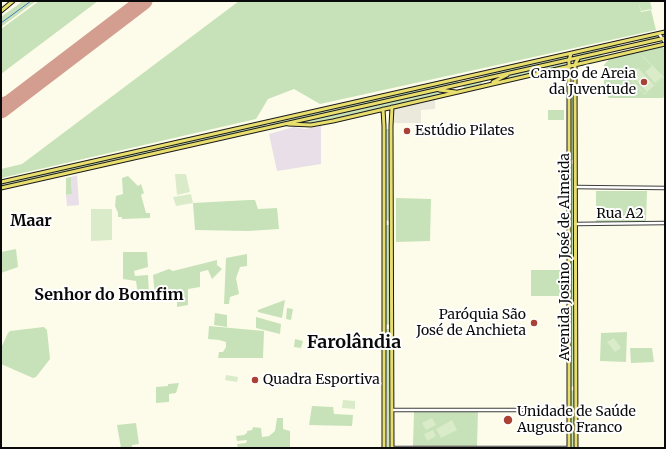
<!DOCTYPE html>
<html>
<head>
<meta charset="utf-8">
<style>
	body { margin:0 }
	#map { position:relative; width:666px; height:449px; overflow:hidden; background:#fdfcea; font-family:Merriweather,serif }
	canvas { display:block }
	.frame { position:absolute; inset:0; border:2px solid #0a0a0a; pointer-events:none }
</style>
</head>
<body>
<div id="map">
<canvas width="666" height="449"></canvas>
<div class="frame"></div>
</div>
<script>
const c = document.querySelector('canvas').getContext('2d');
c.lineJoin = 'round';
function fillPath(path, color) { c.fillStyle = color; c.fill(path, 'evenodd'); }
function stroke(path, color, width, dash) { c.strokeStyle = color; c.lineWidth = width; c.lineCap = dash ? 'butt' : 'round'; c.setLineDash(dash || []); c.stroke(path); }
function write(font, color, halo, rows, align = 'center') {
  c.font = font + ' Merriweather,serif'; c.lineWidth = 4; c.setLineDash([]); c.textBaseline = 'middle'; c.strokeStyle = halo; c.fillStyle = color; for (const [text, x, y, turn = 0] of rows) {
    c.save(); c.translate(x, y); c.rotate((+turn || 0) * Math.PI / 180); c.textAlign = isNaN(turn) ? turn : align; if (halo) c.strokeText(text, 0, 0); c.fillText(text, 0, 0); c.restore();
  }
}
const industrial = new Path2D(`
	M321 126V164L277 171 269 134 294 127 305 129Z
	M77 175 79 205 67 206 66 195 72 194 71 177Z`);
const green = new Path2D(`
	M23 1H36L1 27V17Z
	M39 1H98L1 74V29Z
	M239 1H638L641 12 651 10 656 30 320 104 294 89 268 99 256 119 1 178V169L22 164Z
	M638 1H650L657 30 652 9 641 11Z
	M665 34V37L641 43 640 40Z
	M618 44 617 48 572 58 573 56 576 55Z
	M662 47 665 49V95L663 98H609L604 91V65L610 58Z
	M600 55 608 56 578 63 580 59Z
	M570 56 568 59 486 77 484 75Z
	M566 62V66L497 82 513 74Z
	M458 80V83L270 126 269 124Z
	M483 81C481 88 471 87 465 89L462 85Z
	M570 84H574V160H569Z
	M437 90 452 92 315 123H295Z
	M548 110H564V120H548Z
	M266 124 265 127 171 148 170 145Z
	M386 129H389V221L386 220Z
	M166 146V148L1 187V184Z
	M570 164H574V386L571 387 570 386Z
	M128 176 138 186 141 184 144 193 141 195 146 213H150V218L122 219V217H118V213L115 206 116 196 123 194 122 178Z
	M71 177 72 194 66 195V178Z
	M596 191H647L646 221 596 222Z
	M396 198 431 199 430 241 396 242Z
	M249 200H255L258 209 277 208 279 229 248 231 195 230 193 203Z
	M386 225H391L389 324 387 325 386 323Z
	M16 249 18 267 1 273V252Z
	M123 252H147L148 267 134 271 135 276 148 275 149 295 138 296 136 281 123 279Z
	M247 254V266L240 267 236 278 239 294 230 297 229 304H224L226 258Z
	M217 260V265L222 269 212 279 208 270 200 272V287L188 289V305L177 307V298H166L165 295 155 296 153 275 169 269 173 271Z
	M531 270H566V296H531Z
	M285 300 282 318 258 312V310Z
	M287 308 293 309 291 320 286 319Z
	M215 313 227 315V327L214 325Z
	M256 317 281 324 280 334 256 328Z
	M209 326 264 331 263 358H218L219 352H223L226 347V342L219 340 208 339Z
	M44 327 47 330 50 359 36 377 33 378 1 364V348L8 333 10 331Z
	M386 329H390L391 448H387Z
	M627 332 626 362 600 361 601 333Z
	M295 339 303 341 301 348 294 347Z
	M630 348H652L654 362 631 363Z
	M179 383 176 393 169 394V402L156 403V387L168 386V384Z
	M570 390 574 391V448H570Z
	M312 406 333 407 334 414 353 415 352 426 309 425Z
	M478 411 477 447 413 446 414 412Z
	M277 418H283V429L290 431V448H238L237 444 246 443 247 440 237 441 236 436 244 435 245 434 247 433V431L252 430 253 427 261 428 262 437 269 436 275 431Z
	M136 423 139 444 132 445V448H121L117 425Z`);
const pitch = new Path2D(`
	M642 55 664 77 646 94H644L626 74 624 73V71L626 72 644 93H647L663 77H662L655 83 645 72 652 66 643 57Z
	M638 68 654 85 647 92 634 78 641 72 634 78 631 74Z
	M175 174H186L190 192 177 195Z
	M191 194 193 203 176 206 173 197Z
	M91 209H112V240L91 241Z
	M614 338 621 348 615 352 607 342Z
	M226 375 238 377 237 382 225 380Z
	M343 400 355 401V409L342 408Z
	M432 418 436 425 426 430 422 423Z
	M452 420 457 430 441 438 436 429Z
	M433 430 436 436 427 441 424 434Z`);
const plaza = new Path2D(`
	M434 99 435 100V109L421 110V123H394V109Z`);
const stream = new Path2D(`
	M1 23 31 1`);
const taxiway = new Path2D(`
	M1 101 14 97 27 89`);
const runway = new Path2D(`
	M1 110 144 1`);
const minor = new Path2D(`
	M659 34 665 42
	M575 187 665 188
	M575 224 665 223
	M392 410H569
	M392 448H569`);
const major = new Path2D(`
	M1 11 13 1
	M493 82 507 75
	M439 90 456 92
	M392 107 391 126 392 448
	M383 109 384 126V448
	M288 124 311 125 333 121 665 44
	M1 182 665 32
	M1 188 665 38
	M569 448V60L571 54
	M576 448 575 65 576 62 578 59`);
const markers = [
	[644,82,4,"#a94134"],
	[407,131,4,"#a94134"],
	[534,323,4,"#a94134"],
	[255,380,4,"#a94134"],
	[508,420,5,"#a94134"]
];
const poiNames = [
	["Campo de Areia",636,74,"right"],
	["da Juventude",636,90,"right"],
	["Estúdio Pilates",415,131],
	["Paróquia São",526,315,"right"],
	["José de Anchieta",526,331,"right"],
	["Quadra Esportiva",263,380],
	["Unidade de Saúde",517,412],
	["Augusto Franco",517,428]
];
const streetNames = [
	["Rua A2",620,214],
	["Avenida Josino José de Almeida",565,257,-90]
];
const quarterNames = [
	["Maar",31,221],
	["Senhor do Bomfim",109,295]
];
const districtNames = [
	["Farolândia",354,343]
];
fillPath(industrial, '#e8dfe8');
fillPath(green, '#c7e2b8');
fillPath(pitch, '#daebc9');
fillPath(plaza, '#ebe9db');
stroke(stream, '#4479bc', 1);
stroke(taxiway, '#d39e8f', 7);
stroke(runway, '#d39e8f', 17);
stroke(minor, '#3d3d3d', 4.5);
stroke(major, '#1b1b1b', 5);
stroke(minor, '#fff', 2.5);
stroke(major, '#e8de6e', 3);
for (const [x, y, r, color] of markers) { const dot = new Path2D(); dot.arc(x, y, r, 0, 2 * Math.PI); c.fillStyle = color; c.fill(dot); stroke(dot, '#fff', 1.5); }
write('14px', '#0a0a0a', '#fff', poiNames, 'left');
write('14px', '#0a0a0a', '#fff', streetNames);
write('bold 16px', '#0a0a0a', '#fff', quarterNames);
write('bold 18px', '#0a0a0a', '#fff', districtNames);
</script>
</body>
</html>
